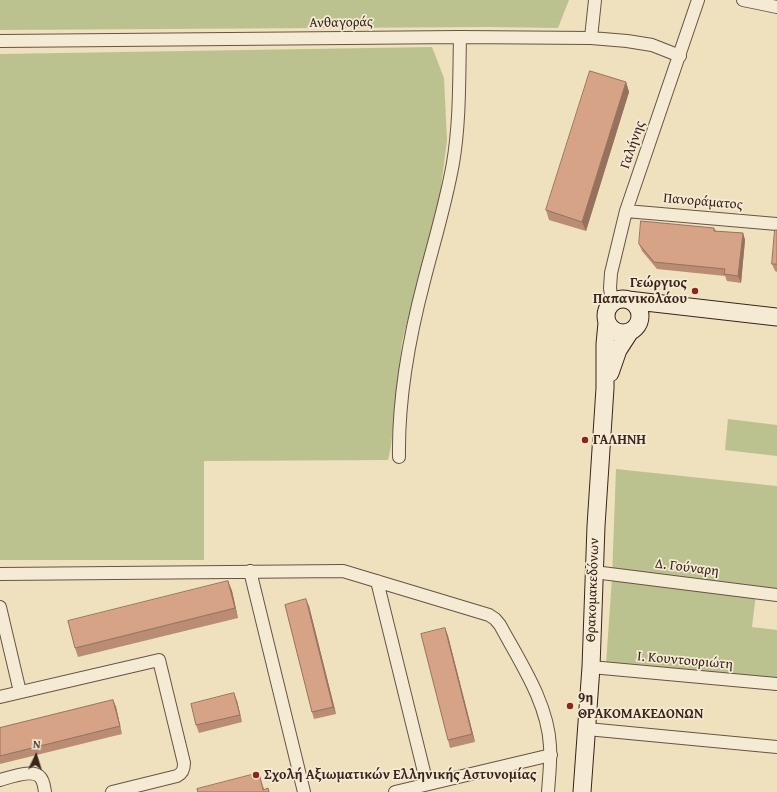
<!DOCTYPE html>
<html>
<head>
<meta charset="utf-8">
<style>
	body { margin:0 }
	#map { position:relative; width:777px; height:792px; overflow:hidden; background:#efe0be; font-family:"Gentium Book Plus",serif }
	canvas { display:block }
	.north { position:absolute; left:16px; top:736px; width:40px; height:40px; -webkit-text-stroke:3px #f5ebd5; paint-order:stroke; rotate:4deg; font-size:11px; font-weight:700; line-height:16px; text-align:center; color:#3a241b }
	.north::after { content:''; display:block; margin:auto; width:14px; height:18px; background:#3a241b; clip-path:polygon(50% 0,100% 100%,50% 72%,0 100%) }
</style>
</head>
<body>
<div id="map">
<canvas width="777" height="792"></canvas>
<div class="north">N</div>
</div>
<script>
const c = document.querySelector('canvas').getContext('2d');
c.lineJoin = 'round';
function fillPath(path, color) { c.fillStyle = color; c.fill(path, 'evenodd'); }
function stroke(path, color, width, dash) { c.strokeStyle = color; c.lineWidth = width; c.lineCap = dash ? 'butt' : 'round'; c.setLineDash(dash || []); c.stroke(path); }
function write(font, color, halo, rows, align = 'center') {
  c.font = font + ' "Gentium Book Plus",serif'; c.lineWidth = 3.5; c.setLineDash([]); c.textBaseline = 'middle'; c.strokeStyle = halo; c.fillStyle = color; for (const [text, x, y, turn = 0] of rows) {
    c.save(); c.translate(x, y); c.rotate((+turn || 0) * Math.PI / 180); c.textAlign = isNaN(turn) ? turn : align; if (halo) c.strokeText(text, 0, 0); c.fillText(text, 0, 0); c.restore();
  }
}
const green = new Path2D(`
	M0 0H569L558 28 488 27 0 30Z
	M432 47 444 78 447 140 440 195 402 342 391 446 388 460 204 461V560H0V54Z
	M728 419 777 425V456L725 450Z
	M616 469 777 486V596L756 594 752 627 777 630V681L606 664 612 578Z`);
const street = new Path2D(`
	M743 0 777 7
	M591 38 595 0
	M0 41 460 37 591 38 627 41 652 45 680 56
	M626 211 777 224
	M612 303 610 288 611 273 626 211 698 0
	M399 457C398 398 409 338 424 281 434 242 446 203 453 163 460 122 459 79 460 37
	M250 571 304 792
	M594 572 777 595
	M0 574 343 571 489 615 495 619 500 625C520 662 548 703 550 746 551 761 549 777 548 792
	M377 581 427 784
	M0 607 20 692
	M591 667 777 684
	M0 697 159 660 184 763C184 769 183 773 177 776L112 792
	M587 729 777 747
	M0 780C10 777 33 769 40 777 44 781 44 787 45 792
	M395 792 551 755`);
const secondary = new Path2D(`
	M606 316a17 17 0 1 1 34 0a17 17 0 1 1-34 0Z
	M628 300 777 317
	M610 373 618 350 629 333
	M582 792 591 667 596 526 605 388V344L607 323`);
const wall = new Path2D(`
	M626 82 629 92 586 231 549 220 546 210Z
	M714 228 716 231 743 233 745 240 741 283 727 281 725 276 657 269 642 251 639 244Z
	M777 230V272L775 271 772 264Z
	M228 581 232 591 238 618 78 657 75 648Z
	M309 606 336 714 314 719 312 712Z
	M445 628 448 636 475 742 450 748 448 740Z
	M113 700 116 707 122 734 0 764V728Z
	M237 701 242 722 199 733 196 725Z`);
const shadedWall = new Path2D(`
	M626 82 629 92 586 231 582 222Z
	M743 233 745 240 741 283 738 276Z
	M228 581 232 591 238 618 235 608Z
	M306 599 309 606 336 714 333 707Z
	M445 628 448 636 475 742 472 734Z
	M234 693 237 701 242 722 240 715Z
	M113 700 116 707 122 734 120 726Z
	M259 773 262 783 265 792H264Z`);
const building = new Path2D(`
	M590 71 626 82 582 222 546 210Z
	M641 221 714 228V231L743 233 738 276 724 274 725 269 654 262 639 244Z
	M775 230H777V264H772Z
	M228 581 235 608 75 648 68 621Z
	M306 599 333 707 312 712 285 605Z
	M445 628 472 734 448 740 421 634Z
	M234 693 240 715 196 725 191 704Z
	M113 700 120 726 0 756V728Z
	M259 773 263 790 268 788 269 792H198L197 789Z`);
const markers = [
	[695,291,4,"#8f2418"],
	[585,440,4,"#8f2418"],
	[570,706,4,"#8f2418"],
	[256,775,4,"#8f2418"]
];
const streetNames = [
	["Ανθαγοράς",341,23,-1],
	["Γαλήνης",633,145,-71],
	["Πανοράματος",703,202,5],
	["Δ. Γούναρη",687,568,7],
	["Θρακομακεδόνων",593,590,-88],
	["Ι. Κουντουριώτη",685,661,5]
];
const poiNames = [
	["Γεώργιος",687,283,"right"],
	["Παπανικολάου",687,299,"right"],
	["ΓΑΛΗΝΗ",593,440],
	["9η",578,698],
	["ΘΡΑΚΟΜΑΚΕΔΟΝΩΝ",578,714],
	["Σχολή Αξιωματικών Ελληνικής Αστυνομίας",264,775]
];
fillPath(green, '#bbc290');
stroke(street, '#675344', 14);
stroke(secondary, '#3a241b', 19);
stroke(street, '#f5ebd5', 12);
stroke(secondary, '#f5ebd5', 17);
fillPath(wall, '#b98c73');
fillPath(shadedWall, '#96725e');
fillPath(building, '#d7a386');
stroke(building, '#96725e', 1);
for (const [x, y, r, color] of markers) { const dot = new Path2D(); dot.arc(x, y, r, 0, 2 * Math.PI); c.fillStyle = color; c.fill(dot); stroke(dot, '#f5ebd5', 1.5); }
write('14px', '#3a241b', '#f5ebd5', streetNames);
write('bold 14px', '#3a241b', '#f5ebd5', poiNames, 'left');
</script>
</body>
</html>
